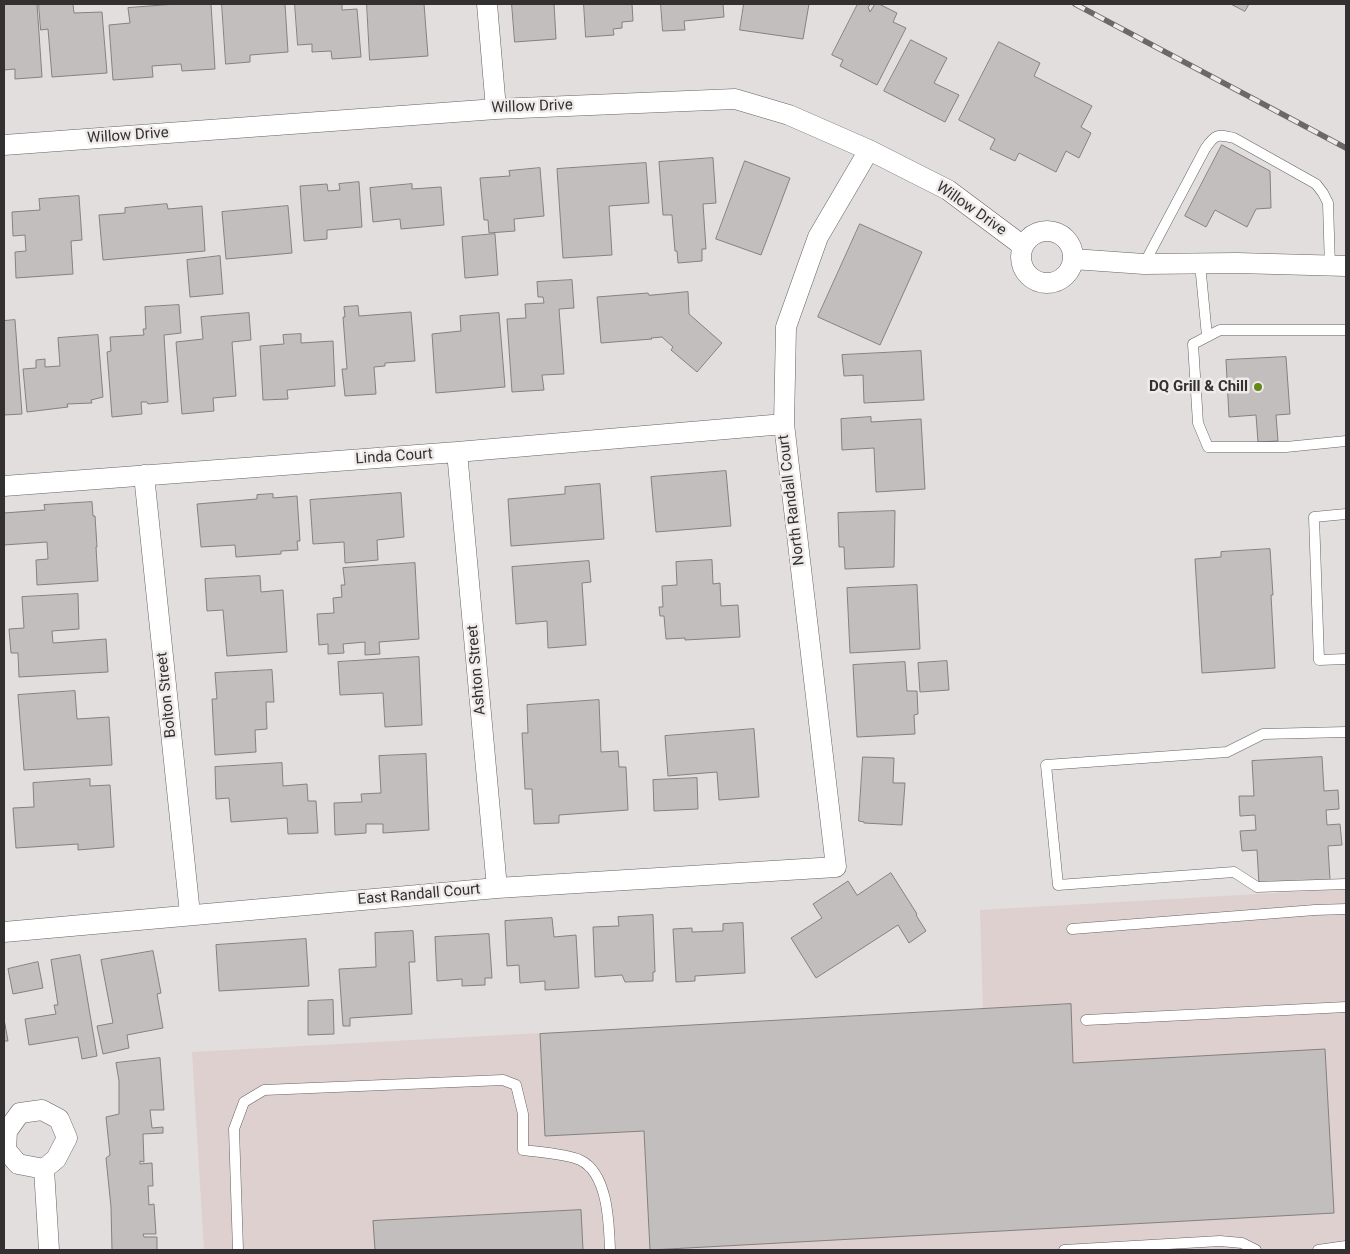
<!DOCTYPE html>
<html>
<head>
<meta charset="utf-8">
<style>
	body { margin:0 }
	#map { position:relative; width:1350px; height:1254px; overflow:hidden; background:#e2dede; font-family:Roboto,sans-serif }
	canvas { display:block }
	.frame { position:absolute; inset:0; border:5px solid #323030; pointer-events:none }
</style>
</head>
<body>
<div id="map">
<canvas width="1350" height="1254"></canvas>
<div class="frame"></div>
</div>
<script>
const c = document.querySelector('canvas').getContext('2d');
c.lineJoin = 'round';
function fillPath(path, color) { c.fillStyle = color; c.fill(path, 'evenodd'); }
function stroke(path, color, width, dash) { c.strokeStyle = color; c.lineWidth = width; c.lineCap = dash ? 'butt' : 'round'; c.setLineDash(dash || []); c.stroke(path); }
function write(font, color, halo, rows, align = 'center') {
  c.font = font + ' Roboto,sans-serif'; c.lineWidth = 5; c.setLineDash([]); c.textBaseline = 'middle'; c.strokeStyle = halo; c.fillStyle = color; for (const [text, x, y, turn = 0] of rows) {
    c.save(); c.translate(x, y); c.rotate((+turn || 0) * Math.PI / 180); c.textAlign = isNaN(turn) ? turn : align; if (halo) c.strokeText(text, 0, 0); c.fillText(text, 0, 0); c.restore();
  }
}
const built = new Path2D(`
	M1346 889V1250H204L192 1052 983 1009 980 910Z`);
const building = new Path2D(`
	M4 4H37L42 77 15 79V69L4 70Z
	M39 4H73L74 13 102 12 107 73 52 77 48 29 41 30Z
	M176 4H211L215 69 182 71 181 64 152 66 153 77 113 80 109 25 130 23 128 8Z
	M222 4H285L288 52 250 55V62L226 64Z
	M295 4H342V10L357 9 361 57 332 59 331 51 312 52V44L298 45Z
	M367 4H424L428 56 370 60Z
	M512 4H554L556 39 515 42Z
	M584 4H632L633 21 622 22V28L613 29 614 35 586 37Z
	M661 4H723L724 17 684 21 685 30 663 31Z
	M744 4H809L803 39 740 30Z
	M858 4 860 5 861 4H871L868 7 870 12 875 4H879L897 13 893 22 906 28 877 85 840 66 843 60 832 55Z
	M1231 4H1249L1245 11Z
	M911 40 947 58 934 83 959 95 945 122 884 91Z
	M999 42 1040 63 1034 76 1092 106 1081 127 1091 133 1079 158 1066 151 1056 172 1019 153 1015 161 990 149 995 139 959 120Z
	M1222 145 1270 171 1271 208 1256 209 1247 227 1215 210 1206 227 1185 216Z
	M713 158 716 203 703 204 706 249H702V261L678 263 677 251H675L672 215H663L659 162Z
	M745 161 790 178 761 255 716 239Z
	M646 163 649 203 609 206 612 255 563 258 557 169Z
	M540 168 544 216 514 219 515 231 489 233 488 220H484L480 178 510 176 509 171Z
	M359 182 362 227 327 230V239L304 241 300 186 327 184 328 191 340 190 339 184Z
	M412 184V189L441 187 444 225 401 229 400 219 373 222 370 188Z
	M79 196 82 240 71 241 73 274 16 278 15 252 26 251 25 235 13 236 12 212 40 210 39 199Z
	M167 204 168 209 202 206 205 251 103 260 99 215 125 213V208Z
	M288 206 292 253 226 259 222 212Z
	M860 224 922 252 880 345 818 317Z
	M495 234 498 275 465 278 462 237Z
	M220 256 223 294 190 297 187 260Z
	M572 280 574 308 559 309 564 374 542 375 544 390 512 392 507 319 526 318 525 304 544 303 543 297H538L537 282Z
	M688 292 689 314 722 343 697 372 671 350 673 347 662 337 651 338 652 339 601 343 597 297 648 293 649 295Z
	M179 305 181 333 164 335 168 402 148 404 147 402H141L142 414 112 417 107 352 111 351 110 337 144 335 143 329H146L145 307Z
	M358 306 359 316 411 312 415 361 385 363V366L374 367 376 394 345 396 342 369H347L343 317H345L344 307Z
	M249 313 251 340 232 342 236 396 213 398 214 411 182 414 176 342 203 339 201 317Z
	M499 313 505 387 436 393 432 334 461 331 460 316Z
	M15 320 22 414 4 415V321Z
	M301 334V343L333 341 335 386 287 390 288 399 263 400 260 346 284 344 283 335Z
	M98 335 103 397 91 400 92 403 67 404 68 407 27 412 23 369 36 368V360L45 359V367L60 366 58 338Z
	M921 351 924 400 864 403 863 375 844 376 842 355Z
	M1286 357 1290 414 1276 415 1278 441 1258 442 1256 415 1229 417 1226 360Z
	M871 417V422L921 419 925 489 876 492 874 448 842 450 841 419Z
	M726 471 731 526 656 532 651 477Z
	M600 484 604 539 511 546 508 499 565 494V487Z
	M401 493 404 537 377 540 378 560 345 563 344 542 313 544 310 500Z
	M273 494V498L297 496 300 541H297L298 550 281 551V554L236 557 235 545 201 547 197 504 257 499V495Z
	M92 502 93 516H95L97 547H96L98 581 37 585 36 560 48 559 47 542 4 545V513L45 510 44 505Z
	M895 511 894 567 845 569 844 547H839L838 513Z
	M1270 549 1273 595H1271L1275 668 1202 673 1195 559 1221 557V552Z
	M712 560 713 584 720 583 721 606 738 605 740 637 685 640V638L666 639 664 616H660L659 607H663L662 586 677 585 676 562Z
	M589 561 591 582 582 583 586 645 548 648 547 621 516 624 512 567Z
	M415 563 419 639 379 642 380 654 365 655V642L343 644 344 653 328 654V644L319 645 317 614 334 613 333 598 342 597 341 585H345L343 568Z
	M260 576 261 592 283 590 287 652 227 656 223 610 207 611 205 579Z
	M917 585 920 649 850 653 847 588Z
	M78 594 79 629 52 631 53 643 106 639 108 672 19 677 18 653H11L9 629 24 628 22 597Z
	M419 657 422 725 385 727 383 693 340 695 338 662Z
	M947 661 949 690 920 692 918 663Z
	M905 662 907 691H917L918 714 914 715 915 734 857 737 853 665Z
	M272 670 274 702H266L267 729 255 730 256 752 215 755 212 699H217L215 673Z
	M75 691 77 719 109 717 112 765 24 770 18 695Z
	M599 700 601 752 618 751 619 767H626L628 810 559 815V823L534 824 532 789H525L522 733H528L527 705Z
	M754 729 759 797 719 800 717 772 668 776 665 736Z
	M426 754 429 830 383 833V824H366V833L335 835 334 803 362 802 361 794 381 793 379 756Z
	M863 757 894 758 893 783H905L902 825 864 823V822L859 821Z
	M1322 757 1324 791 1338 790 1339 809 1326 810 1327 825 1340 824 1342 845 1328 846 1330 880 1259 884 1257 850 1242 851 1240 831 1256 830 1255 815 1240 816 1239 796H1254L1252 761Z
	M282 763 283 786 307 784 308 801H316L318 833 288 834 287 818 231 822 229 798 216 799 215 767Z
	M697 778 698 809 654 811 653 780Z
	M90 779V786L110 785 114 847 78 850V844L16 848 13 808 34 807 33 783Z
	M891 873 917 914 916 915 926 931 909 943 898 925 816 978 791 938 822 918 813 904 848 881 857 895Z
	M653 915 655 972H653V981L625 982 622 975 595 977 593 927 619 926 618 917Z
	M552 918 554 937 576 935 579 988 545 990V981L520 983 519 965 507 966 505 921Z
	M743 923 745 973 695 976V981L676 982 673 929 692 928V932L723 931V924Z
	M413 931 415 962H409L412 1014 350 1018V1026H343L339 969 376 967 375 933Z
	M489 934 492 978H485V985L462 986V979L437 981 435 937Z
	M306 939 309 986 219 991 216 945Z
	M153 951 161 993 157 994 163 1028 127 1035 129 1048 103 1054 97 1026 113 1023 101 960Z
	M80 955 97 1056 82 1059 78 1037 29 1045 25 1019 56 1014 54 1005H58L51 960Z
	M38 962 43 988 13 994 8 969Z
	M333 1000 334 1034 308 1035V1001Z
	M1071 1004 1073 1063 1325 1049 1334 1213 650 1250 644 1131 545 1136 540 1034Z
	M4 1019 8 1041H4Z
	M160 1058 164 1110H150L152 1128 163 1127V1133L143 1134 144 1162 140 1161V1164L152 1163 153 1186H148L149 1205 154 1204 156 1234H143L144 1237H157V1250H112L111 1207 106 1158 110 1155 106 1117 119 1114V1081L116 1063Z
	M581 1210 583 1250H375L373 1221Z`);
const lane = new Path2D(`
	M1144 264 1205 149C1215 134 1217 134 1234 138L1316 184 1323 193 1328 203 1330 267
	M1200 264 1207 336
	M1346 330H1220L1193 344 1198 423 1208 447H1286L1346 441
	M1346 514 1314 517 1319 660 1346 659
	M1346 732 1263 734 1227 752 1046 765 1058 885 1234 872 1257 887 1346 884
	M1072 929 1315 910 1346 909
	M1086 1020 1346 1007
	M238 1250 234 1129 244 1102 264 1090 503 1080 516 1085 523 1114V1150C538 1152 567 1154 580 1160 608 1173 609 1223 610 1250
	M1064 1250 1220 1241 1242 1243 1256 1250
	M1318 1250 1346 1246`);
const street = new Path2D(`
	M487 4 496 109
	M4 145 496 109 735 99 789 115 869 150 948 190 1023 246
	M1021 257a26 26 0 1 1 52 0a26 26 0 1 1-52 0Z
	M1073 259 1144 264 1237 263 1346 266
	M457 452 497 888
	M144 475 190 914
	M4 486 457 452 784 424
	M4 932 497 888 836 867 784 424 786 327 818 237 869 150
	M42 1110 59 1119 67 1138 56 1159 44 1169 18 1164 6 1150 7 1131 20 1113Z
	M44 1169 49 1250`);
const rail = new Path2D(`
	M1075 4 1346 148`);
const markers = [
	[1258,387,5,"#628a15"]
];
const streetNames = [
	["Willow Drive",532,107,-2],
	["Willow Drive",128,136,-4],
	["Willow Drive",971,209,35],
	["Linda Court",394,457,-4],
	["North Randall Court",792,500,-97],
	["Ashton Street",477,670,-95],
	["Bolton Street",167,695,-96],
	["East Randall Court",419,895,-5]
];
const poiNames = [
	["DQ Grill & Chill",1248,387]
];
fillPath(built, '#ddd0cf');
fillPath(building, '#c1bebd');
stroke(building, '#84817f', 1);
stroke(lane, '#666262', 11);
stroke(street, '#666262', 21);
stroke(lane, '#fff', 10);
stroke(street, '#fff', 20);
stroke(rail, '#6b6868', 5.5);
stroke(rail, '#efebeb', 4, [11]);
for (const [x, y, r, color] of markers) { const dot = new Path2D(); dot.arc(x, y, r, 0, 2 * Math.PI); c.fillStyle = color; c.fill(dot); stroke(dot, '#efebeb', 2); }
write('15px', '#323030', '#efebeb', streetNames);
write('bold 15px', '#323030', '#efebeb', poiNames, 'right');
</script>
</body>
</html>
